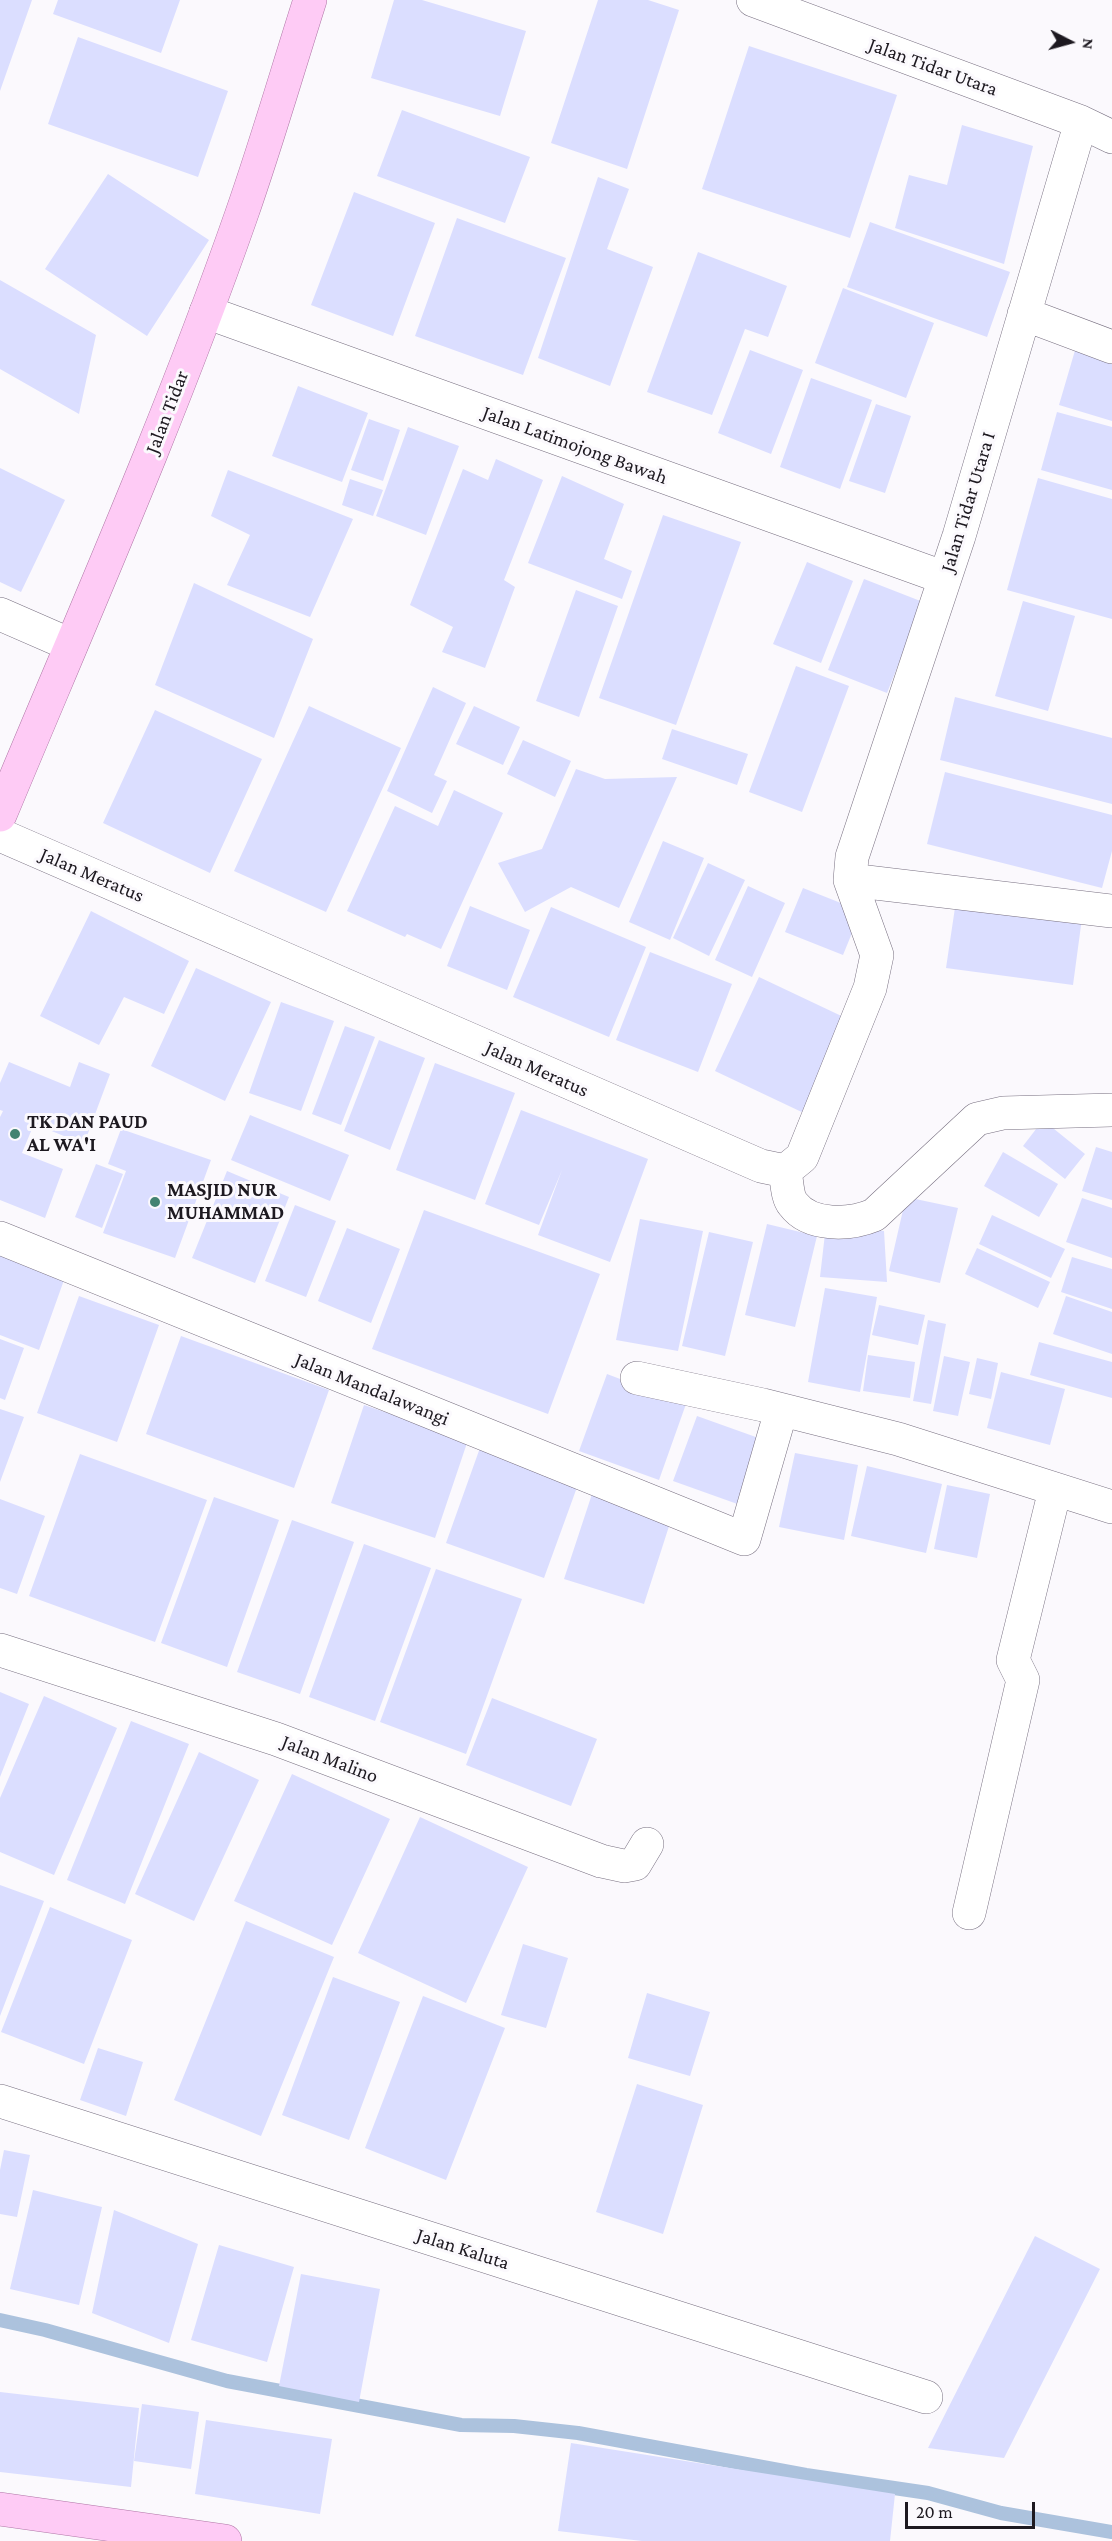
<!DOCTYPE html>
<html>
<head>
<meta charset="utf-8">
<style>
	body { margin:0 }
	#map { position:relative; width:1112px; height:2541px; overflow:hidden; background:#fbf9fd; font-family:"Crimson Pro",serif }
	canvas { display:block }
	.north { position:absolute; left:1040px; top:12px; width:60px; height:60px; -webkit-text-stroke:4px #fbf9fd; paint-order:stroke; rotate:96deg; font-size:16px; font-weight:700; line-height:24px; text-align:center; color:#1d1920 }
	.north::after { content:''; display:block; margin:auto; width:21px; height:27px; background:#1d1920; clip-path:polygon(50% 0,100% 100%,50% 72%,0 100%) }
	.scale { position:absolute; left:905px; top:2502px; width:130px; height:27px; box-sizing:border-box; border:3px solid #1d1920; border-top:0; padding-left:8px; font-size:18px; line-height:21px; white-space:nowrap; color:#1d1920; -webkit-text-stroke:4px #fbf9fd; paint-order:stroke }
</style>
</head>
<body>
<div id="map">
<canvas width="1112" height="2541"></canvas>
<div class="north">N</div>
<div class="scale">20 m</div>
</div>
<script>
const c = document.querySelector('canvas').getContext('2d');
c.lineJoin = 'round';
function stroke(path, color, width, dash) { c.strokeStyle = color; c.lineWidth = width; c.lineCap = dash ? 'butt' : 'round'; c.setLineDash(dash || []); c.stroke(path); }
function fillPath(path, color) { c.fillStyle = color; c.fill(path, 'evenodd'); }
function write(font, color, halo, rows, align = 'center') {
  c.font = font + ' "Crimson Pro",serif'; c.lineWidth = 6; c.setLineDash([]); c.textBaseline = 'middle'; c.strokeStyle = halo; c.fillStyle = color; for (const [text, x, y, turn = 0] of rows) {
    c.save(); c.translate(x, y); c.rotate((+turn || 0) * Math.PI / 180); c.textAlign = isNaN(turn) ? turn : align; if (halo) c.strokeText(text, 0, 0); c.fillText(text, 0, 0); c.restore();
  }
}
const stream = new Path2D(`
	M0 2320 45 2330 227 2381 461 2425 514 2426 578 2433 806 2475 928 2493 1001 2513 1112 2532`);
const building = new Path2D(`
	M0 0H32L0 91Z
	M58 0H180L161 53 53 14Z
	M394 0H422L526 31 500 116 371 78Z
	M598 0H648L679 10 627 169 551 143Z
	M78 37 228 91 198 177 48 124Z
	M749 46 897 95 850 238 702 189Z
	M402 110 530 157 505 223 377 176Z
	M962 125 1033 146 1004 264 895 228 909 175 947 185Z
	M108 174 209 240 147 336 45 269Z
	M598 177 629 189 607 249 653 267 610 386 538 358Z
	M354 192 435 223 393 336 311 305Z
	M457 218 566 258 523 375 415 336Z
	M870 222 1010 272 987 337 847 287Z
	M698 252 787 286 768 337 745 329 712 415 647 392Z
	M0 280 96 335 79 414 0 369Z
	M843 288 934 323 906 398 815 363Z
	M1076 347 1112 358V421L1059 405Z
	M750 350 803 370 771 454 718 433Z
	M811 378 872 400 840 489 780 467Z
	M298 386 368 413 342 482 272 456Z
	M876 404 911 416 885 493 849 481Z
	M1057 412 1112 427V490L1041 470Z
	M369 419 400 430 383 481 351 470Z
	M408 427 459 446 426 535 376 516Z
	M496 459 543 480 504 580 515 587 485 668 442 652 453 627 410 605 463 469 488 480Z
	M0 468 65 500 21 592 0 582Z
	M228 470 353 519 310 617 227 585 250 535 211 516Z
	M562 476 624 504 604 559 632 571 622 599 528 563Z
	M1038 478 1112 499V619L1007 590Z
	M350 479 383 490 373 516 342 505Z
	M663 515 741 542 676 725 599 698Z
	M807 562 853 581 821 663 773 644Z
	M864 579 923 602 887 693 828 670Z
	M194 583 313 639 274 738 155 685Z
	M576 590 618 606 579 717 536 701Z
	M1023 601 1075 616 1048 711 995 696Z
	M796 666 849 686 802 812 749 792Z
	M433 687 466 703 434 775 447 781 432 813 387 791Z
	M955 697 1112 738V804L940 760Z
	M309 706 401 748 326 912 234 871Z
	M474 706 520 727 503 765 456 744Z
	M155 710 262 759 210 873 103 823Z
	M672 729 748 754 737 785 662 759Z
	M523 740 571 761 555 797 507 774Z
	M576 769 605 779 677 777 619 908 571 887 525 912 498 863 542 849Z
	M945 772 1112 815V851L1102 888 927 844Z
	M454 790 503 813 441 949 407 934 405 937 347 911 395 806 438 826Z
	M663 841 704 858 670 940 629 922Z
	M708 863 745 880 709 956 673 938Z
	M748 886 785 903 752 977 715 960Z
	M803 888 861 911 843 955 785 932Z
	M956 901 1082 918 1073 985 946 968Z
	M470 906 530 930 507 990 447 966Z
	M551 907 646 947 609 1037 513 997Z
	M91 911 189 961 164 1014 124 997 99 1045 40 1016Z
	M650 952 732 984 698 1072 616 1040Z
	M196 968 271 1002 225 1101 151 1066Z
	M759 977 852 1021 808 1115 715 1071Z
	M281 1002 334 1021 301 1111 249 1093Z
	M345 1026 375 1037 341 1125 312 1114Z
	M379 1040 425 1058 390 1150 344 1131Z
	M9 1062 70 1087 79 1062 110 1074 84 1144 34 1124 22 1153 63 1169 45 1218 0 1200V1117L3 1111 0 1110V1083Z
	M435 1063 515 1093 475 1200 396 1170Z
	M521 1110 648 1159 610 1262 538 1235 562 1170 539 1225 485 1204Z
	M250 1115 349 1155 330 1201 231 1160Z
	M1043 1120 1085 1154 1065 1179 1023 1146Z
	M121 1129 211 1160 175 1258 103 1233 126 1171 108 1164Z
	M1096 1147 1112 1152V1200L1082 1191Z
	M1003 1152 1058 1184 1039 1217 984 1186Z
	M96 1164 123 1174 102 1228 75 1217Z
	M227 1171 289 1197 255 1283 192 1258Z
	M906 1197 958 1208 940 1283 889 1271Z
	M1082 1198 1112 1208V1258L1066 1242Z
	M295 1205 336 1221 306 1297 265 1281Z
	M424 1210 600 1274 548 1414 372 1349Z
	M992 1215 1065 1249 1051 1278 979 1244Z
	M640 1219 703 1231 678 1351 616 1340Z
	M767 1224 817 1236 795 1327 745 1315Z
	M826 1225 884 1231 887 1282 820 1277Z
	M347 1228 400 1249 371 1323 318 1301Z
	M709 1232 753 1242 725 1356 682 1346Z
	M977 1248 1050 1282 1038 1308 965 1274Z
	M0 1255 64 1280 39 1350 0 1335Z
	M1072 1257 1112 1269V1309L1061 1292Z
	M825 1288 877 1297 860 1392 808 1382Z
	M79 1296 159 1325 117 1442 37 1413Z
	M1066 1296 1112 1312V1354L1053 1334Z
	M879 1305 925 1315 918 1345 872 1335Z
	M928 1320 946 1324 931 1404 913 1401Z
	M181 1336 329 1390 294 1488 146 1434Z
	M0 1339 24 1348 5 1400 0 1398Z
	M1039 1342 1112 1362V1398L1030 1375Z
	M868 1355 915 1362 910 1398 863 1391Z
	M944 1356 970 1362 958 1416 933 1411Z
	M977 1358 998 1363 991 1399 969 1394Z
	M1001 1372 1065 1389 1050 1445 987 1428Z
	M607 1374 686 1404 659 1480 579 1451Z
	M364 1405 468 1440 435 1538 331 1503Z
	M0 1409 24 1417 0 1482Z
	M697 1416 767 1441 743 1506 673 1481Z
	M481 1445 580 1479 544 1578 446 1543Z
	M795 1453 858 1465 844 1540 779 1527Z
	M80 1454 207 1500 155 1642 29 1596Z
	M867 1466 942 1484 926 1553 851 1536Z
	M947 1485 990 1494 977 1558 934 1549Z
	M592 1494 671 1520 644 1604 564 1579Z
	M214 1497 279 1520 227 1667 161 1643Z
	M0 1499 45 1516 17 1594 0 1588Z
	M292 1520 354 1542 300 1694 237 1672Z
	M364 1544 431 1568 375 1721 309 1697Z
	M436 1569 522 1599 466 1754 380 1722Z
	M0 1692 29 1704 0 1777Z
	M44 1696 117 1728 54 1875 0 1852V1798Z
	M492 1698 597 1739 571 1806 466 1765Z
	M131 1721 189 1744 125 1904 67 1880Z
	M199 1752 259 1780 194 1921 135 1894Z
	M292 1774 390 1819 332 1945 234 1901Z
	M420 1817 528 1867 466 2003 358 1953Z
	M0 1885 44 1901 0 2016Z
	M50 1907 132 1940 84 2064 1 2032Z
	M246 1921 334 1957 261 2136 174 2100Z
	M523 1944 568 1958 546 2028 501 2015Z
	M333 1977 400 2002 349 2140 282 2115Z
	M647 1993 710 2012 690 2076 628 2058Z
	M423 1996 505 2028 446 2180 365 2148Z
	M98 2048 143 2062 126 2116 80 2100Z
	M637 2084 703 2105 663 2234 596 2212Z
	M4 2150 30 2155 17 2217 0 2214V2170Z
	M33 2190 102 2207 79 2305 10 2289Z
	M114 2210 198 2244 169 2343 92 2313Z
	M1035 2236 1100 2269 1004 2458 928 2448Z
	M219 2245 294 2267 267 2362 191 2340Z
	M301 2274 380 2289 359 2402 279 2386Z
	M0 2392 139 2408 131 2487 0 2472Z
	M142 2404 199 2412 191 2469 134 2461Z
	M206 2420 332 2439 320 2514 195 2494Z
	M571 2443 895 2494 890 2541H642L558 2531Z`);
const minor = new Path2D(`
	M753 0 1081 122 1112 137
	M206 312 945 578
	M1024 314 1112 347
	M0 614 71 645
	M0 835 761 1166 785 1171 802 1157 870 988 877 955 850 880 852 857 959 536 1081 122
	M850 880 1112 911
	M785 1171C787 1181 787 1197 793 1204 810 1227 850 1225 874 1215L977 1119 1003 1113 1112 1110
	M0 1238 744 1539 781 1411
	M637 1378 763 1405 898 1439 1112 1507
	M0 1650 276 1739 601 1861 624 1866 635 1864 647 1844
	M969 1913 1023 1680 1013 1660 1055 1490
	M0 2101 926 2397`);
const major = new Path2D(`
	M0 815C83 616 170 419 241 216 266 145 287 72 310 0
	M0 2509 225 2541`);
const markers = [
	[15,1134,6,"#438372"],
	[155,1202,6,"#438372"]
];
const streetNames = [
	["Jalan Tidar Utara",933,67,20],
	["Jalan Tidar",167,412,-69],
	["Jalan Latimojong Bawah",575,445,20],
	["Jalan Tidar Utara I",968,502,-73],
	["Jalan Meratus",92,875,23],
	["Jalan Meratus",537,1069,24],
	["Jalan Mandalawangi",372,1389,22],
	["Jalan Malino",330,1759,21],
	["Jalan Kaluta",463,2249,18]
];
const poiNames = [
	["TK DAN PAUD",27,1122],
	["AL WA'I",27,1145],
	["MASJID NUR",167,1190],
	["MUHAMMAD",167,1213]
];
stroke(stream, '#acc2dd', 14);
fillPath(building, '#dbdeff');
stroke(minor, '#787081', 34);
stroke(major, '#af76a6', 34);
stroke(minor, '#fff', 33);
stroke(major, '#fecbf5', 33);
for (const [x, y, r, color] of markers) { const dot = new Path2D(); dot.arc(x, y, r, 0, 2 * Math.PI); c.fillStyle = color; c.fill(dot); stroke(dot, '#fbf9fd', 2); }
write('20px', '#1d1920', '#fbf9fd', streetNames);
write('bold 20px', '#1d1920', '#fbf9fd', poiNames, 'left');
</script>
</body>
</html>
